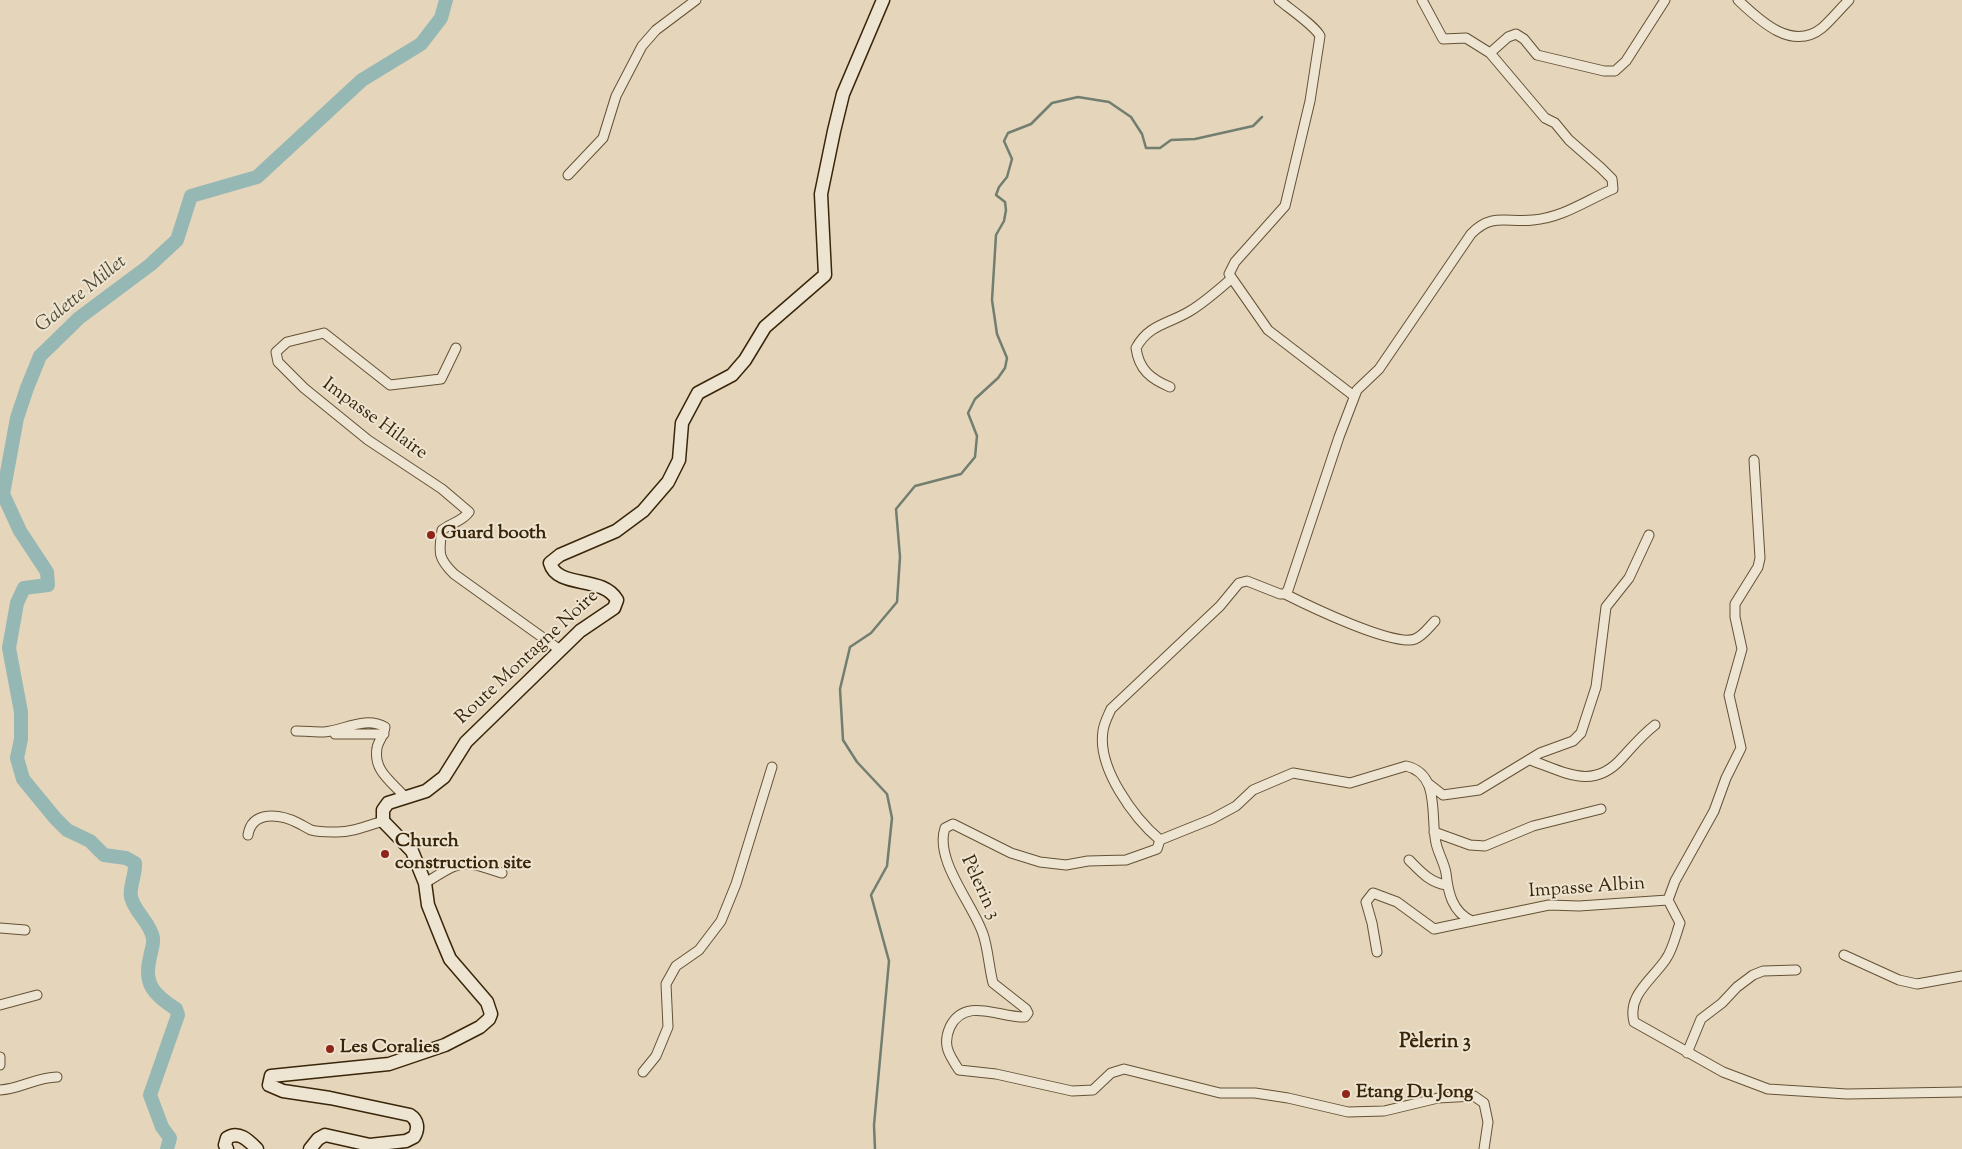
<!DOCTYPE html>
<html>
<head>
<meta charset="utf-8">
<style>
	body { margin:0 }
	canvas { display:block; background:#e5d5ba }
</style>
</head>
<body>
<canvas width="1962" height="1149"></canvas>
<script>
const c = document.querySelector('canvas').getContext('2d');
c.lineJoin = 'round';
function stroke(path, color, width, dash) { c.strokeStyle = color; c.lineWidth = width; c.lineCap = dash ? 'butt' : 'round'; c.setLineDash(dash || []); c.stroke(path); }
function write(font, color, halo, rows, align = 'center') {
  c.font = font + ' "Sorts Mill Goudy",serif'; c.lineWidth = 4; c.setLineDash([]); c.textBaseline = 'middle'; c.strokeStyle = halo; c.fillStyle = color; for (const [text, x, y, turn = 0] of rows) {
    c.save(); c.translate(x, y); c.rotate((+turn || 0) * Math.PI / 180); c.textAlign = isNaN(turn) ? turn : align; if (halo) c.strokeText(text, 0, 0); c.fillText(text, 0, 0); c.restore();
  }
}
const stream = new Path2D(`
	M875 1149 874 1125 889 961 871 895 887 866 892 818 887 794 857 762 843 740 840 689 850 647 871 633 897 602 900 557 896 509 915 486 961 474 975 457 977 436 968 413 975 399 998 378 1005 368 1007 358 997 334 992 300 996 235 1004 221 1006 210 1005 202 996 195 999 187 1007 177 1012 159 1004 141 1008 133 1031 124 1052 103 1078 97 1109 102 1131 117 1142 134 1146 148H1160L1171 140 1195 139 1253 126 1262 117`);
const river = new Path2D(`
	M167 1149 170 1138 162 1127 150 1095 178 1015 176 1009C154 995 143 984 150 957 151 951 154 944 153 938 150 922 135 913 131 897 129 886 136 875 135 863L126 858 104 855 90 841 67 830 55 818 23 779 17 758 21 739V712L9 648 17 603 24 588 48 585 47 572 20 531 3 494 17 418 27 388 40 356 79 318 150 265 177 240 191 196 257 177 362 80 421 44 441 18 446 0`);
const street = new Path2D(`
	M1279 0C1290 9 1315 26 1320 36L1310 101 1285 206 1235 262 1229 274 1268 330 1354 396
	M1738 0C1759 20 1792 52 1822 28 1831 20 1840 9 1849 0
	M1490 53 1508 37 1516 34 1524 39 1537 55 1604 71H1615L1626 61 1665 0
	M568 175 603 138 616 96 642 46 656 30 696 0
	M456 348 441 379 390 385 324 333 287 342 276 352 278 362 304 388 368 440 442 489 469 512C463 521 451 523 442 530 439 552 437 557 454 574L560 650
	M1170 387C1151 379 1139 370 1136 348 1149 324 1169 324 1190 311 1205 302 1218 290 1231 279
	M1285 594 1288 590 1339 437 1357 390 1379 369 1471 234C1492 212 1507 223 1533 220 1562 218 1587 200 1613 189L1612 179 1601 168 1569 140 1555 123 1545 118 1490 53 1466 38 1443 39 1422 0
	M1435 621C1429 627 1423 636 1415 639 1393 647 1307 605 1285 594H1280L1247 581 1239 583 1220 606 1111 709C1108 716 1104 723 1103 731 1097 768 1134 818 1160 840L1157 849 1126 860 1088 861 1066 865 1040 862 1011 853 953 824 945 828C934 860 973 904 983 934 988 948 989 968 993 983L1026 1009 1028 1013 1025 1017C1000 1018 965 996 950 1027 942 1045 949 1055 959 1070L996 1074 1072 1091 1093 1090 1111 1073 1124 1069 1220 1093H1255L1288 1098 1348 1112 1384 1111 1438 1098 1474 1096 1484 1103 1488 1122 1484 1149
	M296 731C305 731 315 732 324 732 345 730 365 716 385 727 384 736 378 741 377 748 373 771 392 782 405 797
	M335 734H384
	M1530 760C1565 772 1593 791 1622 758 1633 746 1642 735 1655 725
	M1429 784 1443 795 1479 790 1540 753 1573 741 1581 733 1596 687 1606 607 1629 578 1649 535
	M1434 832 1470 845 1485 846 1533 826 1601 809
	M248 835C252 810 280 814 298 823 302 825 307 828 311 830 318 832 327 832 334 832 350 833 367 826 383 821
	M1160 840 1212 819 1236 806 1253 790 1293 773 1350 783 1406 766C1441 774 1430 817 1436 843 1438 853 1444 862 1446 873 1448 892 1452 912 1472 921L1549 905 1579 906 1668 900 1680 923C1676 934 1673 949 1666 959 1652 980 1627 995 1634 1022L1723 1072 1768 1089 1847 1094 1962 1092
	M1409 860C1420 871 1429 882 1446 885
	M425 883C463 860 459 859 502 873
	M1668 900 1675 881 1714 811 1726 778 1741 748 1729 695 1742 649 1735 617V604L1758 567 1760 558 1754 460
	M0 928 25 930
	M1377 952 1372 923 1366 902 1373 893 1397 902 1434 929 1472 921
	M1844 955 1899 980 1917 984 1962 976
	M0 1005 37 995
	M1687 1053 1701 1019 1722 1003 1737 987 1753 975 1763 971 1796 970
	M0 1057V1065
	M643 1072 656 1056 668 1027 666 984 676 966 699 950 721 921 736 884 772 767
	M0 1090C20 1089 37 1077 57 1077`);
const secondary = new Path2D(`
	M227 1149 225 1145 227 1138C239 1130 249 1141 257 1149
	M310 1149 318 1139 325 1135 370 1145 406 1141 414 1137C419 1129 418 1120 410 1115L330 1098 283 1091 269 1085 271 1076 389 1064 445 1045 480 1027 489 1019 491 1014 487 1002 450 959 442 940 428 905 425 883 412 851 383 821V810L388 803 426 791 444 777 466 742 580 631 614 608 617 600C603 575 557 589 550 563L560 555 616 531 643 511 668 482 679 460 682 423 698 393 732 375 745 360 765 327 825 275 821 194 834 131 843 94 883 0`);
const markers = [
	[431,535,5,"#8f2418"],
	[385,854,5,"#8f2418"],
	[330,1049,5,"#8f2418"],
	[1346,1094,5,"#8f2418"]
];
const streetNames = [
	["Impasse Hilaire",374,420,36],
	["Route Montagne Noire",528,658,-43],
	["Pèlerin 3",979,888,65],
	["Impasse Albin",1587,889,-4]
];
const poiNames = [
	["Guard booth",441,535],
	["Church",395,843],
	["construction site",395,865],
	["Les Coralies",340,1049],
	["Etang Du Jong",1356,1094]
];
const waterNames = [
	["Galette Millet",82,295,-39]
];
const neighbourhoodNames = [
	["Pèlerin 3",1435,1044]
];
stroke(stream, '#717e70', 2.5);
stroke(river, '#96b8b5', 14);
stroke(street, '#645235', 11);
stroke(secondary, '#392609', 15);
stroke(street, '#eee4d2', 9);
stroke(secondary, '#eee4d2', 12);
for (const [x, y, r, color] of markers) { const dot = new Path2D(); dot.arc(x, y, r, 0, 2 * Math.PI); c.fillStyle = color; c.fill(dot); stroke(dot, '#eee4d2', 2); }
write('19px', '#392609', '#eee4d2', streetNames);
write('bold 19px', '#392609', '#eee4d2', poiNames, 'left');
write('italic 20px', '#504a34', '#eee4d2', waterNames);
write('bold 20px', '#392609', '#eee4d2', neighbourhoodNames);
</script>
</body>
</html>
